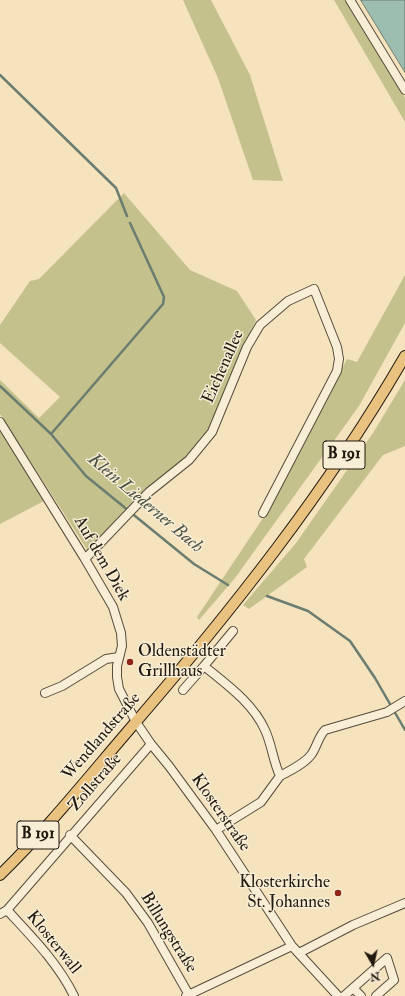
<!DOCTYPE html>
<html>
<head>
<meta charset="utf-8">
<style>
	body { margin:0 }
	#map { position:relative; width:405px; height:996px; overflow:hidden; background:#f5e3be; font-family:"IM FELL Double Pica",serif }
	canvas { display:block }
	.north { position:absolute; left:353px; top:944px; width:40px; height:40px; -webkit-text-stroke:3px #f8edd5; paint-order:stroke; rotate:171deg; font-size:11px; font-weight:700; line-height:16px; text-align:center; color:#21190f }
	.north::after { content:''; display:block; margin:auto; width:14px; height:18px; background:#21190f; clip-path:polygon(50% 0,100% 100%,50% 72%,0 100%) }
</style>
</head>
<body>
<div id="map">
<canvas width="405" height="996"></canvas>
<div class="north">N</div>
</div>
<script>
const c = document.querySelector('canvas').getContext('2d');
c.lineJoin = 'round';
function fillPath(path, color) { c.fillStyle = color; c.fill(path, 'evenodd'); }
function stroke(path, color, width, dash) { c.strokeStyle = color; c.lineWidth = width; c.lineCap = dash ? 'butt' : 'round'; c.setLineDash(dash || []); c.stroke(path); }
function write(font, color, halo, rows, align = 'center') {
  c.font = font + ' "IM FELL Double Pica",serif'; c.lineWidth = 3; c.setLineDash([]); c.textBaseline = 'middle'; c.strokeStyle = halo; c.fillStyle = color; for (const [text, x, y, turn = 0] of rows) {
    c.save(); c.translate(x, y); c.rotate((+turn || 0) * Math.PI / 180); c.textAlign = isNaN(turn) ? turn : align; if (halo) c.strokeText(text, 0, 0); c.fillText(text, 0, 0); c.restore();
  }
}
const green = new Path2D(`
	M183 0H211L250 75 283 181 253 180 218 78Z
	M334 0H345L405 98V122Z
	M124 193 190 270 237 291 256 320 244 345 209 431 186 458 145 490 133 501 88 551 0 414V380L39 418 60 397 0 343V325L30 281 39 279Z
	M405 275V323L359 406 235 578 199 620 197 617 265 515 347 359 357 362Z
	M405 380V446L383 455 304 559 307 567 249 609 243 605 296 543 373 433Z
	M0 429 44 501 0 524Z`);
const water = new Path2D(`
	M361 0H405V72Z`);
const stream = new Path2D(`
	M0 75 116 188 127 216
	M0 386 51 434 86 476 194 564 228 585
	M51 434 163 304 164 297 130 223
	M267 596 308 611 350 641 375 678 405 730`);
const minor = new Path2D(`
	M350 0 405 90
	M0 422 85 559 113 607 121 633 122 646 117 666V677L119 689 136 722 151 744 169 766 216 830 292 946 338 996
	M85 559 149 492 189 460 212 432 247 347 260 325 288 301 314 289 337 347 339 359 337 371 263 513
	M183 690 204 666
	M45 693 62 686 106 659 119 657
	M280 776C291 770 304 764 311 755 317 747 318 737 325 730L387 712 405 701
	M216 830 261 802 280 776C273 761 272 745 265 730 253 703 226 684 204 666L233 631
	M70 835 126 893 148 923 189 995
	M7 910C31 936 58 963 74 996
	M0 914 7 910 151 744
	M299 953 353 925 405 903
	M353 988 361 996
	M186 996 292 946
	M344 996 387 958 394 980 376 996`);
const major = new Path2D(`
	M0 875C46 830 86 780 128 731 230 613 327 491 405 356`);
const markers = [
	[130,662,4,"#8f2418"],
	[338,893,4,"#8f2418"]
];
const shields = [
	[344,455,42],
	[38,835,42]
];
const shieldNames = [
	["B 191",344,455],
	["B 191",38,835]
];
const streetNames = [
	["Eichenallee",224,367,-66],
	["Auf dem Diek",101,559,60],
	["Wendlandstraße",102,737,-49],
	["Zollstraße",96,783,-49],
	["Klosterstraße",220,813,55],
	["Billungstraße",168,933,58],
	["Klosterwall",53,943,51]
];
const poiNames = [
	["Oldenstädter",138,652],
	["Grillhaus",138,672],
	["Klosterkirche",330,883,"right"],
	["St. Johannes",330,903,"right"]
];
const waterNames = [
	["Klein Liederner Bach",145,504,40]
];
fillPath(green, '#c4c18c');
fillPath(water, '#9cbeb0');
stroke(water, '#6b7c70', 1);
stroke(stream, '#6b7c70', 2.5);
stroke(minor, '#564c3b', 10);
stroke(major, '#21190f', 12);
stroke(minor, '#f8edd5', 8);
stroke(major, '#eac27f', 10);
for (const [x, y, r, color] of markers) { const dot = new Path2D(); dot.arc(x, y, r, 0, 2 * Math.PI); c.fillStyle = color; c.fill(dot); stroke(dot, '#f8edd5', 1.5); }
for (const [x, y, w] of shields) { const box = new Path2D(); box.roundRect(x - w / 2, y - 14, w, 28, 3); c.fillStyle = '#f8edd5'; c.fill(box); stroke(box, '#21190f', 1); }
write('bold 16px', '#21190f', null, shieldNames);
write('17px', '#21190f', '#f8edd5', streetNames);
write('17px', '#21190f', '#f8edd5', poiNames, 'left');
write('italic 18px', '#4c5347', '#f8edd5', waterNames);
</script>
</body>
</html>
